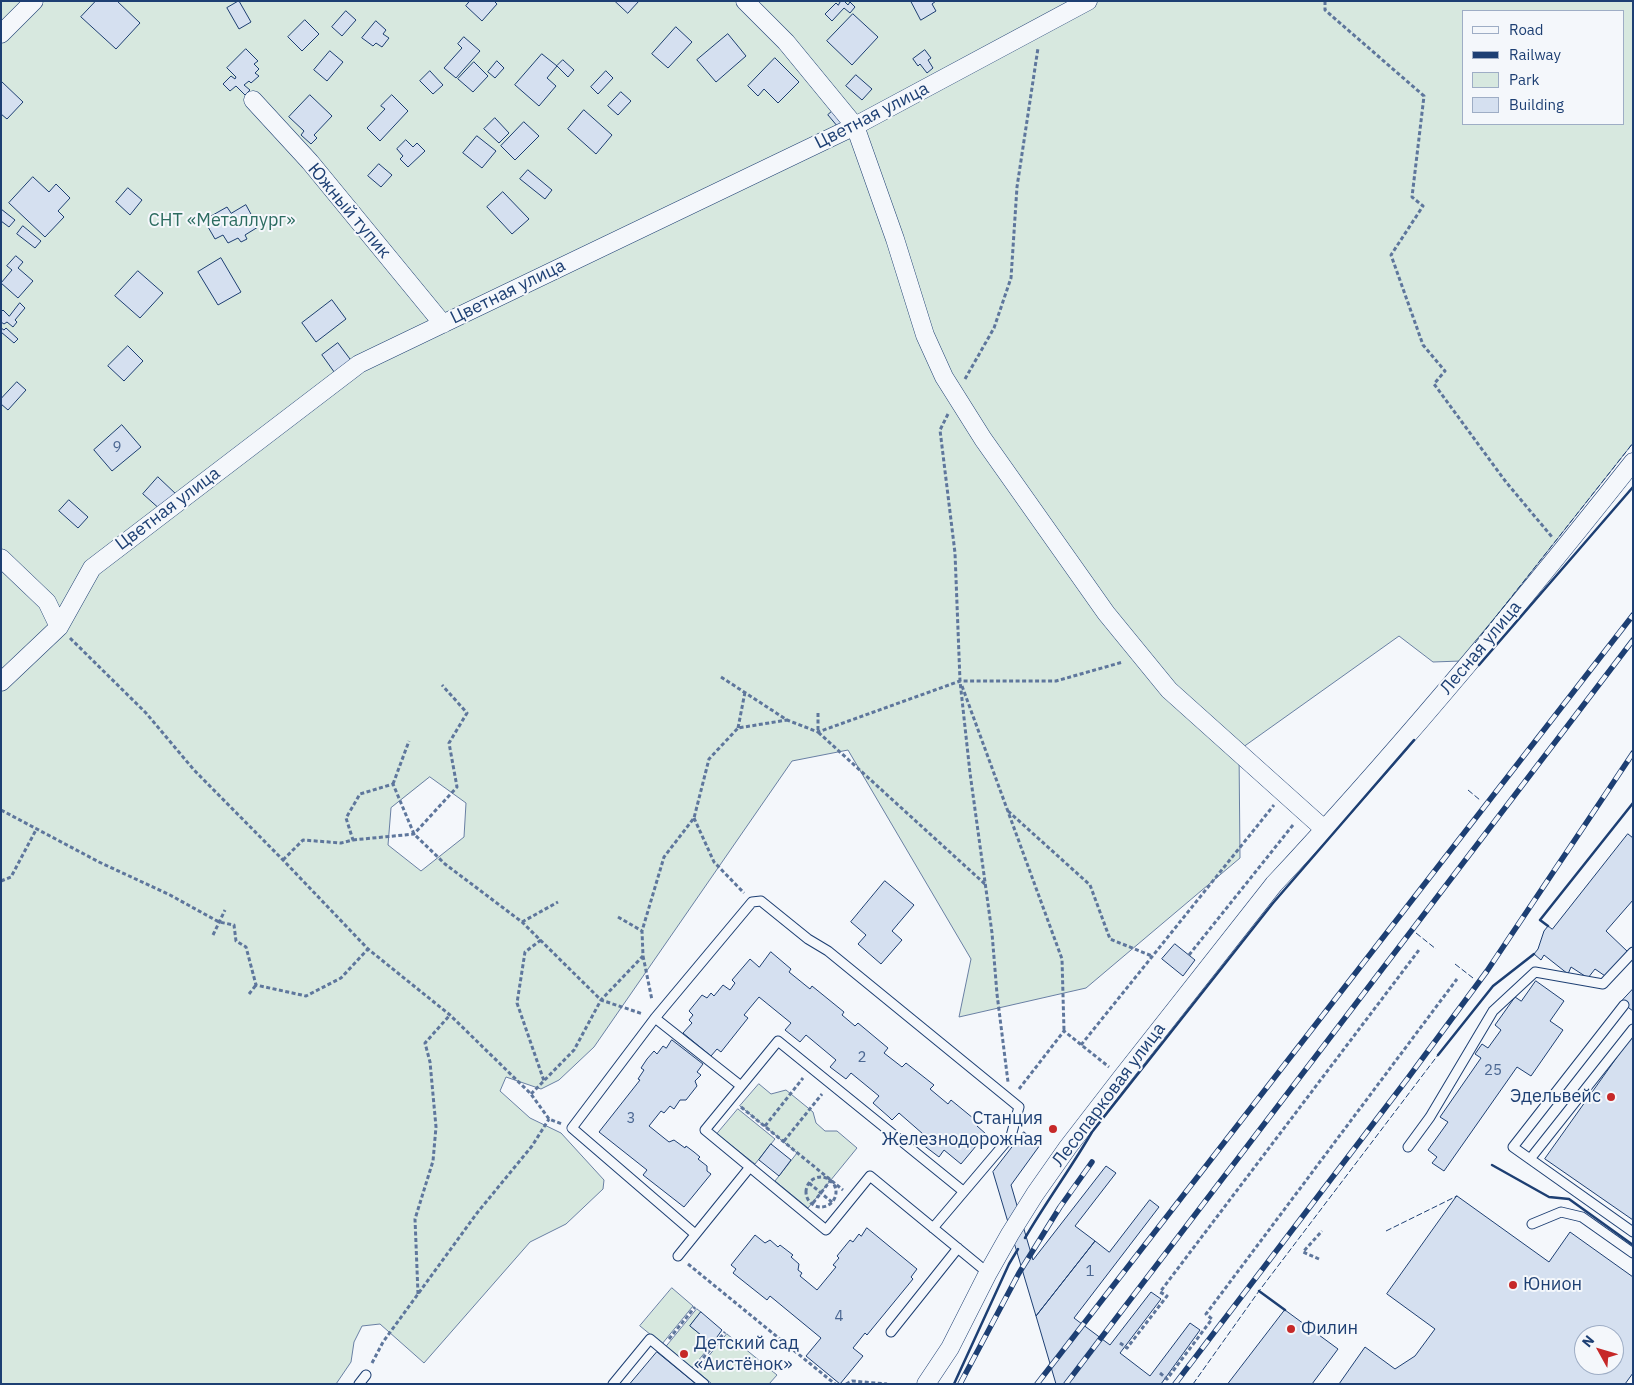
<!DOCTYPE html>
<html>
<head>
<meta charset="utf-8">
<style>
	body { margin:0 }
	#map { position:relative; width:1634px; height:1385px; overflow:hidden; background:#f4f7fb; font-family:"IBM Plex Sans",sans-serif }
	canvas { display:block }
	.frame { position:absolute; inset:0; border:2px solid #1d3f73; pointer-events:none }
	.legend { position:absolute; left:1462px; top:10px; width:162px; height:115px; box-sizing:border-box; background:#f4f7fb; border:1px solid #9eadc5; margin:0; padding:6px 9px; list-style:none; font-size:15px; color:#1d3f73 }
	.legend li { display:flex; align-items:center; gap:10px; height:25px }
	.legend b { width:25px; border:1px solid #9eadc5 }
	.north { position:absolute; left:1574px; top:1325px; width:50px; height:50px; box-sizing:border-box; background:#f4f7fb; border:1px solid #9eadc5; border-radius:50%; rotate:309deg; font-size:14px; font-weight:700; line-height:20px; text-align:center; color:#1d3f73 }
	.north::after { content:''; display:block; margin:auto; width:18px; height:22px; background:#c62828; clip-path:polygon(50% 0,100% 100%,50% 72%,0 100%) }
</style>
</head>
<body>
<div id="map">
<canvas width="1634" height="1385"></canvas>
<div class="frame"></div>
<ul class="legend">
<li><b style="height:6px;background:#f4f7fb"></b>Road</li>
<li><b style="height:6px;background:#1d3f73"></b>Railway</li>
<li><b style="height:14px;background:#d7e8df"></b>Park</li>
<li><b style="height:14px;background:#d5e0f0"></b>Building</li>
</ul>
<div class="north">N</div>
</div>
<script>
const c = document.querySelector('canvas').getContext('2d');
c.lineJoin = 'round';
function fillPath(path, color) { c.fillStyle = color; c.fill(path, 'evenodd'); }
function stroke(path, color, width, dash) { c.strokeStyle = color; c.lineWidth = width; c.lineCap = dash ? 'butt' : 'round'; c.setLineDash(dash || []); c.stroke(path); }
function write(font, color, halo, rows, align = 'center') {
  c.font = font + ' "IBM Plex Sans",sans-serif'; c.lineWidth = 4; c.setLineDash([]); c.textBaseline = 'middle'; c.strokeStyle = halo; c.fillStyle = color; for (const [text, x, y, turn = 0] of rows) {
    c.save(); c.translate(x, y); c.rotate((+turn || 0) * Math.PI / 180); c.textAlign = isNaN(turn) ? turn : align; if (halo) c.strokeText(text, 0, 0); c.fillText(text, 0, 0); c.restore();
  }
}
const green = new Path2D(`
	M1 1H1633V443L1461 661 1433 662 1399 636 1239 750 1240 858 1086 988 959 1017 971 959 848 750 792 761 594 1047 559 1080 541 1089 506 1077 500 1091 530 1118 561 1133 604 1180 603 1189 566 1224 530 1242 424 1363 380 1324 362 1326 354 1342 351 1362 336 1384H1ZM1463 11H1623V124H1463ZM430 777 466 803 464 837 421 871 388 845 391 808Z
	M759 1084 771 1094 786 1090 813 1112 816 1123 825 1131H837L857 1148 808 1208 775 1181 797 1153 740 1106Z
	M738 1109 775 1139 755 1164 717 1134Z
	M672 1288 693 1306 662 1344 640 1326Z
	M697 1309 701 1312 690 1326 712 1344 692 1368 666 1347Z
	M727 1334 777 1375 769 1384H712L697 1371Z`);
const building = new Path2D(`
	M96 1H117L140 23 116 49 81 17Z
	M239 1 251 22 239 29 227 8Z
	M470 1H494L497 4 482 21 466 6Z
	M615 1H639L628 13Z
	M841 1H844L848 5 850 2 855 7 850 13 844 8 832 21 825 14 836 3 838 5Z
	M911 1H936L932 4 936 11 921 20Z
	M346 11 356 20 342 36 332 27Z
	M853 14 878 37 852 65 827 41Z
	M305 20 319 34 302 51 288 37Z
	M376 21 386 30 383 34 389 38 382 47 376 43 373 46 362 38Z
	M676 27 692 42 668 68 652 54Z
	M728 34 746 56 716 82 697 60Z
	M464 37 480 51 456 78 444 68 462 48 458 44Z
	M246 49 258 61 254 64 259 69 255 73 259 76 251 83 249 81 244 85 250 90 245 95 236 86 230 91 223 84 231 76 235 79 236 77 227 68Z
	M925 50 931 58 928 60 933 68 927 73 920 64 918 66 913 59Z
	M330 51 343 62 327 81 314 70Z
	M542 54 557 66 547 78 556 86 539 106 515 85Z
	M775 58 799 82 778 103 764 89 758 96 748 86Z
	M563 60 574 70 568 77 557 66Z
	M497 61 504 68 495 78 488 72Z
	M474 62 488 76 473 92 458 79Z
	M430 71 443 85 433 94 420 81Z
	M606 71 613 78 598 94 591 87Z
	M856 75 872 89 862 100 846 86Z
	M1 81 23 102 7 119 1 114Z
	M621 92 631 101 618 115 608 106Z
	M310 95 332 116 314 135 317 138 311 144 301 135 304 131 289 117Z
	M392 95 408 111 380 141 367 128 385 109 381 106Z
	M837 107 847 120 838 127 828 115Z
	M584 110 612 135 596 154 568 129Z
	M495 118 509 133 499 143 484 129Z
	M524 122 539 136 515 160 501 146Z
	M477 136 496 151 482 168 463 153Z
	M406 140 413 147 417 143 425 151 408 167 400 159 403 156 397 149Z
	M379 164 392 175 381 187 368 176Z
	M528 170 552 190 545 199 520 179Z
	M33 177 49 192 56 184 70 198 58 211 64 217 45 237 9 203Z
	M128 188 142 200 130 215 116 202Z
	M503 192 529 219 512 234 487 207Z
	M246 205 258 227 245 235 247 239 241 242 238 238 228 243 223 235 215 239 204 220 227 207 231 213Z
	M1 209 15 220 9 227 1 221Z
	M23 226 41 241 35 248 17 234Z
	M16 256 23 262 18 268 33 281 18 298 1 283 12 270 7 266Z
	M221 258 241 292 218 305 198 272Z
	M138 271 163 293 140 318 115 296Z
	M332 300 346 319 316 342 302 323Z
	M20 303 25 308 15 320 17 322 13 327 7 322 4 324 1 322V312L3 310 9 316Z
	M1 328 4 330 6 328 18 339 14 343 1 332Z
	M338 343 353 363 337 376 322 355Z
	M128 346 143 361 124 381 108 366Z
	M17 382 26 390 8 410 1 404V399Z
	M122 425 141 447 112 471 94 450Z
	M158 477 177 495 162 511 143 494Z
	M69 500 88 517 78 528 59 511Z
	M1628 834 1633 838V900L1606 931 1628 952 1608 978 1595 969 1588 978 1571 967 1568 974 1544 955 1541 960 1534 954 1538 949 1544 931 1548 926 1552 929Z
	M885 881 914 905 892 931 902 940 881 964 858 944 866 935 851 922Z
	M1175 944 1195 960 1183 976 1162 959Z
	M771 952 791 969 789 972 810 989 812 986 844 1012 842 1015 855 1026 858 1023 888 1048 884 1053 902 1067 906 1063 934 1085 930 1089 948 1104 951 1100 979 1123 977 1126 986 1134 961 1164 944 1150 939 1157 918 1141 923 1134 899 1113 892 1120 889 1117 873 1103 879 1096 851 1073 846 1079 830 1067 836 1060 806 1035 800 1042 785 1030 791 1023 759 997 744 1015 748 1018 721 1052 717 1049 711 1056 683 1033 692 1023 689 1020 693 1015 689 1011 702 995 707 998 711 993 714 996 723 985 730 990 735 983 732 980 750 959 759 967Z
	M1536 981 1564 1001 1550 1021 1563 1030 1531 1076 1517 1067 1444 1171 1432 1163 1437 1157 1428 1150 1448 1122 1440 1117 1481 1058 1475 1054 1482 1044 1488 1048 1501 1030 1495 1025 1515 997 1521 1001Z
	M1633 989V1011L1621 1002Z
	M1633 1035V1220L1545 1159Z
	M672 1040 703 1064 697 1072 701 1075 695 1081 697 1086 686 1100H680L674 1109 670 1106 664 1113 661 1111 649 1126 669 1142 674 1140 685 1148 686 1146 694 1152 700 1157 698 1159 707 1166V1171L711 1174 684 1207 643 1175 647 1170 599 1132 640 1080 638 1079 644 1070 641 1068 647 1059 654 1051 657 1054 663 1046 666 1048Z
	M1024 1132 1040 1145 1011 1185 1033 1260 1106 1166 1116 1173 1075 1226 1095 1241 1036 1316 993 1172Z
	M771 1144 791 1160 779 1176 759 1160Z
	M1457 1196 1549 1262 1570 1232 1633 1277V1373L1625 1384H1339L1365 1347 1395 1369 1415 1356 1435 1329 1387 1294ZM1584 1335H1614V1365H1584Z
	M1150 1200 1159 1207 1074 1318 1110 1345 1151 1292 1161 1299 1120 1353 1150 1376 1190 1323 1200 1330 1161 1384H1056L1036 1316 1095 1241 1109 1252Z
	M867 1228 917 1269 911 1277 913 1279 867 1335 865 1333 853 1348 863 1356 840 1384 806 1356 821 1338 770 1296 767 1300 733 1273 736 1269 731 1265 755 1235 765 1243 770 1240 778 1247 780 1245 793 1255 791 1257 799 1264 798 1270 802 1273 800 1276 817 1290 836 1267 833 1265 839 1258 837 1256 850 1240 853 1242 859 1234 861 1236Z
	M1285 1310 1338 1349 1312 1384H1228Z
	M701 1312 722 1330 712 1344 690 1326Z
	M657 1352 696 1384H630Z`);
const path = new Path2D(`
	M1325 1V10L1424 96 1412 197 1423 206 1391 255 1423 345 1445 371 1434 384 1506 482 1552 537
	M965 379 994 328 1011 278 1017 187 1038 48
	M948 414 940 430 955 553 960 681 970 773 992 933 997 994 1008 1082
	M70 638 146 713 194 770 283 860 368 949 450 1015 531 1094 549 1119 562 1124
	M721 677 787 720 818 732 960 681H1056L1123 662
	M962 686 1062 959 1064 1031
	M818 713V732L986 885
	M738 728 745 692
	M393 784 409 741
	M1 810 99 862 170 895 219 922 234 925 236 941 246 947 256 985 306 996 341 978 368 949
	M1008 811 1090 885 1110 939 1152 956
	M694 818 714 862 744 893
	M353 840 414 834 457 787 449 743 467 713 442 685
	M283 860 303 840 341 843 353 840 346 818 360 794 393 784 414 834 445 864 522 922 601 1000 643 1014
	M1 881 11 877 37 828
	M618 917 642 931
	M522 922 558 902
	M213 935 225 910
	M541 940 525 952 517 1003 544 1081
	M1189 955 1293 825
	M643 956 652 1000
	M249 994 256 985
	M1081 1045 1274 805
	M1019 1089 1064 1031 1109 1067
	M531 1094 574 1050 601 1000 643 956 642 931 664 857 694 818 709 759 738 728 787 720
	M741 1107 843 1190
	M765 1126 803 1078
	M784 1141 822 1094
	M806 1192a15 15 0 1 1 30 0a15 15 0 1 1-30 0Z
	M809 1183 833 1203
	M813 1203 831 1180
	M1319 1259 1303 1252 1322 1231
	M688 1264 835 1384
	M418 1294 415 1219 433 1161 436 1127 430 1062 425 1043 450 1015
	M669 1339 695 1307
	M1120 1343 1127 1348 1167 1296 1160 1292 1419 950
	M372 1363 383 1342 477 1213 532 1146 549 1119
	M699 1363 725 1332
	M1160 1373 1167 1379 1212 1319 1206 1314 1457 979
	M846 1384 852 1381 887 1384`);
const lane = new Path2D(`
	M1624 1005 1513 1147 1633 1232
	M655 1018 741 1086
	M1408 1147 1430 1117 1493 1011 1535 972 1603 984 1633 952
	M1530 1159 1633 1029
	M963 1191 778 1041 705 1130 826 1230 870 1176 988 1273
	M1532 1224 1561 1212 1582 1217 1633 1253
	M695 1234 572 1128 655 1018 752 902 761 901 808 939 828 951 1019 1107 1011 1136 933 1228
	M678 1256 750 1167
	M891 1332 958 1248
	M359 1384 366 1375
	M613 1384 650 1339 704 1384`);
const street = new Path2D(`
	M745 1 786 42 855 126 895 239 925 335 944 377 983 439 1106 613 1169 690 1324 829
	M1 34 34 1
	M253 100 310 162 443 324
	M1 558 47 602 59 627
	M1 682 59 627 92 568 359 364 855 126 1088 1
	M926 1384 950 1348 988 1273 1010 1234 1035 1194 1068 1147 1122 1077 1274 884C1400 749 1518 607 1633 462`);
const rail = new Path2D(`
	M960 1384 1019 1273 1060 1207 1092 1162
	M1037 1384 1633 615
	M1066 1384 1633 640
	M1175 1384 1408 1078 1487 971 1633 753`);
const fence = new Path2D(`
	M1475 643 1633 443
	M1468 790 1480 800
	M1416 933 1436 949
	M1455 964 1473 978
	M1386 1231 1457 1196
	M1193 1384 1259 1291 1438 1055`);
const wall = new Path2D(`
	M1479 665 1633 487
	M1548 926 1540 920 1633 803
	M1438 1055 1493 986 1534 954
	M1492 1165 1549 1197 1569 1199 1633 1245
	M1025 1238C1046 1202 1071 1168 1092 1132L1273 903 1414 740
	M1259 1291 1285 1310
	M954 1384 1009 1264 1018 1249`);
const markers = [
	[1611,1097,5,"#c62828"],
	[1053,1129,5,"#c62828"],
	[1513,1285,5,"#c62828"],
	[1291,1329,5,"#c62828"],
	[684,1354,5,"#c62828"]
];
const numberNames = [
	["9",117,448],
	["2",862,1058],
	["25",1493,1071],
	["3",631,1119],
	["1",1090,1272],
	["4",839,1317]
];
const streetNames = [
	["Цветная улица",872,116,-27],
	["Южный тупик",349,211,50],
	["Цветная улица",508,292,-26],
	["Цветная улица",168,509,-37],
	["Лесная улица",1481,648,-50],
	["Лесопарковая улица",1109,1095,-53]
];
const parkNames = [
	["СНТ «Металлург»",222,221]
];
const poiNames = [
	["Эдельвейс",1601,1097,"right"],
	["Станция",1043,1119,"right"],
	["Железнодорожная",1043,1140,"right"],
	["Юнион",1523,1285],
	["Филин",1301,1329],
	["Детский сад",694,1344],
	["«Аистёнок»",694,1365]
];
fillPath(green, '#d7e8df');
stroke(green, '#687fa3', 1);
fillPath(building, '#d5e0f0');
stroke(building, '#1d3f73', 1);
stroke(lane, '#1d3f73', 11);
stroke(street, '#1d3f73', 19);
stroke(path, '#5e769c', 3, [4, 2.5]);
stroke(lane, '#f4f7fb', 9);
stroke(street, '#f4f7fb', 18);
stroke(rail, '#1d3f73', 5.5);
stroke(rail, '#f4f7fb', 4, [11]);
stroke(fence, '#1d3f73', 1, [6, 2.5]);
stroke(wall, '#1d3f73', 2.5);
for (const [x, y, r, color] of markers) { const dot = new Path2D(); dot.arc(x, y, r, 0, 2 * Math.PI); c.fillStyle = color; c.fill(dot); stroke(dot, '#f4f7fb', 2); }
write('15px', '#4b6792', null, numberNames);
write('18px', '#1d3f73', '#f4f7fb', streetNames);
write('18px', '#2c6c60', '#f4f7fb', parkNames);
write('18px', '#1d3f73', '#f4f7fb', poiNames, 'left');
</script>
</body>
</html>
